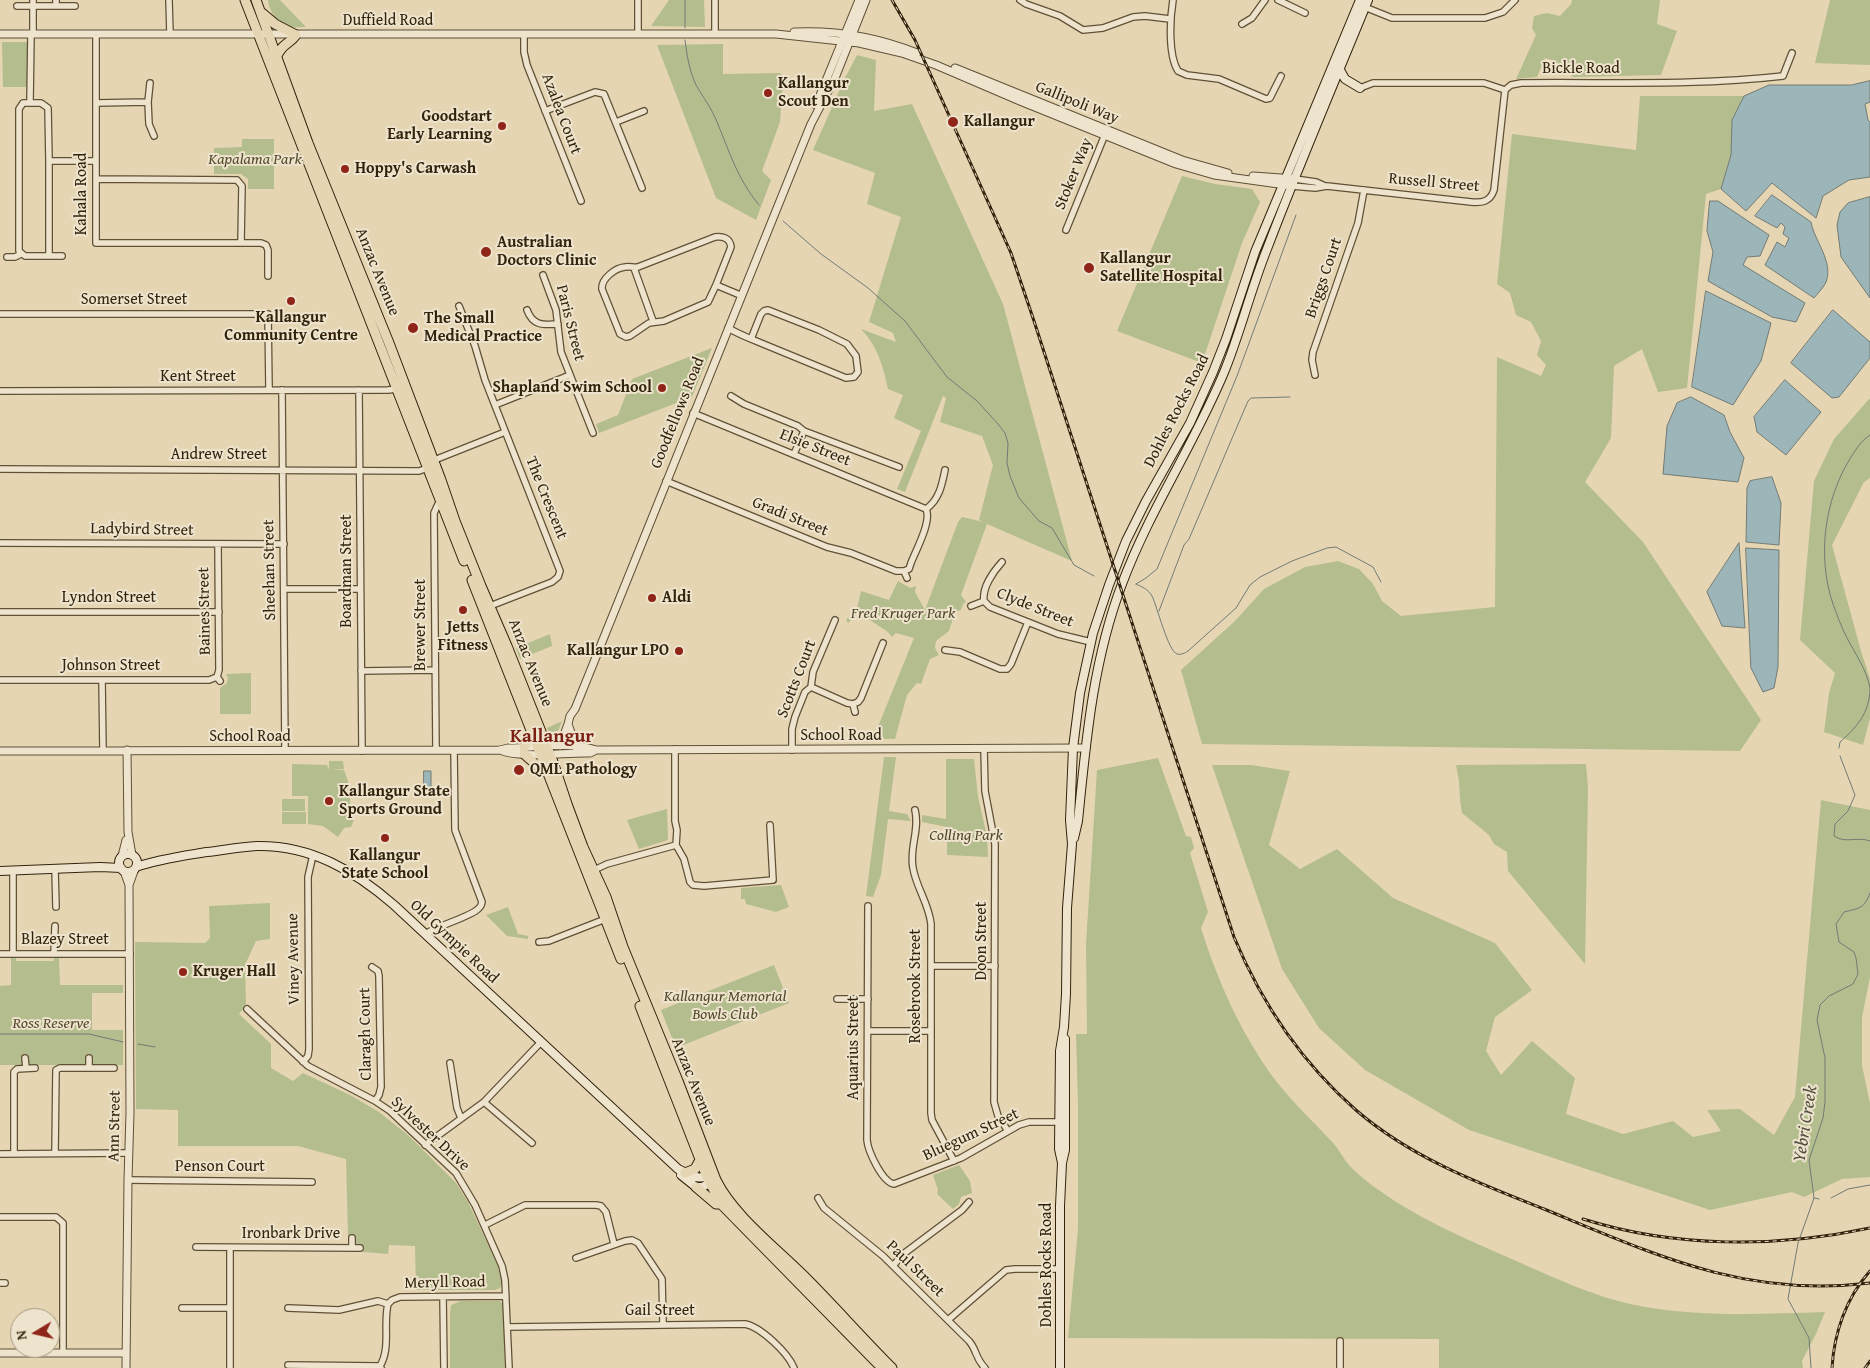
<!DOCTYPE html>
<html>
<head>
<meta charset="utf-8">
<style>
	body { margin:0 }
	#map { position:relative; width:1870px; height:1368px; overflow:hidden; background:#e5d5b3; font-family:"Gentium Book Plus",serif }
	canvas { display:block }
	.north { position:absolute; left:10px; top:1308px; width:50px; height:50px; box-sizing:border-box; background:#eee4ce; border:1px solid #a39780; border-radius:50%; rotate:261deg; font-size:14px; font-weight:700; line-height:20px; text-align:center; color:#33230c }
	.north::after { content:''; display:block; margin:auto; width:18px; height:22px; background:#8f2418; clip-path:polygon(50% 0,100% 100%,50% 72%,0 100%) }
</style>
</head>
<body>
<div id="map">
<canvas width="1870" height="1368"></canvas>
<div class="north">N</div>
</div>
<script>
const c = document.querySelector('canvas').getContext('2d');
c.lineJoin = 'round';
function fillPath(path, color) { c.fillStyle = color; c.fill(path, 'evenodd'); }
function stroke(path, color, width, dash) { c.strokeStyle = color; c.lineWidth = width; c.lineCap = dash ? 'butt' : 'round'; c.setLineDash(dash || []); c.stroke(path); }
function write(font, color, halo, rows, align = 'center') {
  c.font = font + ' "Gentium Book Plus",serif'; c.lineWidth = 4; c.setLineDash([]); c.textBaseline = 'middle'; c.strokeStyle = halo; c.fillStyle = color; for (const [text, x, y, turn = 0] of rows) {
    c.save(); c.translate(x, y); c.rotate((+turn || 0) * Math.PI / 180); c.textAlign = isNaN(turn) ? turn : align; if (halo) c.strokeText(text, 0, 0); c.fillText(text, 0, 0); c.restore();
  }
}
const green = new Path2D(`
	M268 0H280L306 27C301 27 294 28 289 27 278 25 269 11 268 0Z
	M669 0H704L705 27 651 26Z
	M1572 0H1660L1657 24 1677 31 1661 75 1573 77 1555 61 1545 58 1537 77 1516 79 1536 35 1532 28 1534 16 1547 13 1560 16 1571 4Z
	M1830 0H1870V65L1815 63Z
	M2 42H27V87H3Z
	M723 44V74L780 73 788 80 782 92 780 122 762 171 771 180 756 220 716 198 657 45Z
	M857 55 876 60 874 111 912 104 1003 304 1072 561 987 524 961 595 966 602 963 604 961 610 955 612 949 631 936 641 935 648 939 655 930 659 921 684 917 683 907 695 895 739H873L914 638 896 633 892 637 888 632 859 613 848 623 846 620 857 608 861 591 889 600 898 581 910 588 916 586 915 592 925 610 958 522 962 517 984 522 979 520 993 465 982 436 940 422 946 398 943 396 905 492 897 489 921 431 894 418 903 395 888 389C883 366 878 347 861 329L896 342 893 333 869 322 901 217 867 204 875 173 813 150 845 78Z
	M1640 96H1744L1732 120 1731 155 1721 189 1706 194 1687 388 1658 392 1642 349 1614 366 1611 438 1585 482 1643 542 1761 720 1740 751 1202 744 1181 670 1235 621 1264 589 1305 567 1338 561 1359 569 1373 584 1382 601 1401 616 1495 607 1497 357 1541 376 1546 365 1537 355 1541 341 1531 322 1516 315 1510 293 1497 284 1512 134 1636 150Z
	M242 139H274V189H248V179L241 174H214V148L242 147Z
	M1182 176 1215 184 1252 189 1260 202 1242 243 1202 363 1117 331Z
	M712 348 692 397 599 433 596 424 618 415 632 379Z
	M1870 398V478L1864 482 1832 545 1861 651 1870 679V718L1863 745 1824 732 1829 693 1835 673 1800 640 1814 481 1834 439Z
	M550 634 552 646 520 659 516 648Z
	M251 673V714H220V688L227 683 228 678 226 674Z
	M562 721 555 739H552L547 728Z
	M884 757H896L889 811 907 814 911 821 888 819 881 875 873 897 866 896Z
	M1158 758 1186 836 1191 837 1194 848 1190 853 1208 912 1201 928C1218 982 1241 1034 1276 1081 1293 1103 1314 1122 1333 1143 1339 1149 1343 1158 1349 1165 1356 1173 1365 1180 1373 1186 1416 1218 1466 1239 1514 1260 1557 1279 1599 1299 1645 1307 1704 1317 1765 1314 1825 1312L1816 1334 1802 1361 1803 1368H1439V1339L1068 1338 1078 1229V1103L1076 1034H1087L1086 944 1097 770Z
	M946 759H974L978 797 987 836 988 857 947 855V827L922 822V815L946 819Z
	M329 761H343L344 769H330L344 770 350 787V818L354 820 351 827 344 828 338 837 323 826 308 824V796H292V764L327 765 329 770Z
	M1586 764 1588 788 1585 964 1508 871 1507 852 1494 844 1489 835 1462 813 1460 800 1459 781 1456 765Z
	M1212 765H1251L1290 771 1269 845 1300 869 1337 849 1393 898 1495 943 1532 990 1495 1017 1486 1051 1501 1075 1532 1041 1575 1078 1566 1114 1623 1134 1673 1121 1693 1137 1721 1131 1707 1110 1740 1109 1774 1135 1795 1097 1821 800 1870 810V977L1862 1017V1065L1870 1104V1177L1842 1179 1804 1197 1792 1192 1710 1210 1469 1130 1365 1070 1319 1028 1282 969Z
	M282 799H305V811H282Z
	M667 809 668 840 639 849 627 820Z
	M282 812H306V824H282Z
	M781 885 789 907 776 912 746 904 745 899H741V888Z
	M270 903V939L256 941 245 965 246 1005 239 1014 271 1044V1068L293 1081 303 1073 350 1095 379 1112 408 1135 456 1183 468 1202 497 1264 502 1283 500 1288 495 1290H416L415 1246 389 1245 388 1254 363 1252V1246L355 1245 354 1237H348L346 1159 298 1146H178V1110L136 1109 135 942 205 943 210 938 209 906Z
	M508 907 518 934 528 936V939L507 936 486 915Z
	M11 958H16V961H54V958H59L60 985H123V993H92V1030H123V1065H92V1056H87L85 1065H29L28 1056H23L22 1065H0V986L11 985Z
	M774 965 789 1003 676 1048 661 1010Z
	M959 1165 970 1181 972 1193 961 1197 959 1204 953 1209 937 1194 938 1190 933 1175Z
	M461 1301H500L503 1304 505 1368H450V1314L451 1305Z`);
const water = new Path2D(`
	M1870 81V102L1865 104 1868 120 1870 122V177L1849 180 1823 196 1816 218 1772 183 1746 211 1721 189 1731 155 1732 120 1744 96 1769 85H1851Z
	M1772 195 1811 222C1814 240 1834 262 1826 282 1824 287 1818 293 1814 298L1765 265 1777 242 1785 247 1789 238 1783 234 1785 227 1781 223 1777 228 1755 216Z
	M1870 197V298L1841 257 1837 225 1840 212 1848 203Z
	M1710 201H1718L1769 235 1760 256 1747 257 1743 265 1805 303 1796 322 1772 317 1708 281 1713 252 1707 231Z
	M1706 291 1771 323 1761 361 1733 405 1692 387Z
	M1833 310 1870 342V358L1839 397 1832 398 1791 363Z
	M1785 380 1821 412 1786 455 1757 432 1754 417Z
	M1691 397 1724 415 1730 432 1744 458 1738 482 1663 474 1667 426 1677 403Z
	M1772 477 1781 503 1779 545 1746 542 1747 488 1750 481Z
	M1739 543 1745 628 1722 626 1707 592Z
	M1746 548 1779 550 1778 667 1774 688 1763 692 1751 668Z
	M424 771H431V791H424Z`);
const stream = new Path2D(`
	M685 28V0
	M685 40C687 55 689 70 696 85 703 97 712 109 717 122 730 153 737 178 759 205
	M783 221 821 254 868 288 905 321 947 377 977 401 998 424 1005 433 1008 443 1007 463 1010 476 1019 498 1039 521 1052 528 1074 565 1094 576
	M1136 584 1146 578 1157 569 1237 376 1296 215
	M1136 584C1142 587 1148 589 1152 596 1157 606 1168 651 1177 654 1181 655 1185 653 1188 651L1236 608 1250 585 1260 577 1292 561 1327 548 1336 547 1373 567 1381 582
	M1159 611 1184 545 1189 539 1248 401 1251 398 1290 397
	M1839 748 1840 742C1856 728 1870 713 1870 688 1867 670 1854 652 1846 636 1841 626 1837 615 1833 604 1817 557 1824 500 1851 457 1857 448 1861 441 1870 435
	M1840 756 1855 795 1848 811 1835 824 1834 836C1845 844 1858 836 1870 841
	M0 1034H89L123 1042
	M138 1044 155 1047
	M1814 1198 1819 1199
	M1831 1198 1848 1189 1870 1185
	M1811 1368 1809 1338 1788 1299 1798 1243 1814 1198 1809 1160 1823 1118 1825 1102V1058L1817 1020 1820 1005 1829 996 1853 984 1858 974 1856 958 1854 952 1839 942 1836 924 1844 912C1860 908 1864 909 1870 893`);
const minor = new Path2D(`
	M33 0V34
	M169 0 170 34
	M638 0V34
	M715 0V34
	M1020 0 1026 4 1060 16 1083 30 1103 28 1133 17 1145 16 1170 19
	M1173 0C1170 19 1168 55 1178 71L1187 75 1219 79 1266 99 1270 98 1281 76
	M1278 0 1305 13
	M17 6H56V0
	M56 6H75
	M1362 6 1392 18H1485L1503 12 1515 0
	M1242 24 1252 18 1265 0
	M96 34V243H261L266 245 268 250V276
	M524 34V52L527 65 581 201
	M1360 88 1373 83H1484L1505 90
	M1505 90 1511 85 1521 83C1608 82 1696 86 1783 76L1792 53
	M30 101 31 34
	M148 102 150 83
	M96 103 148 102 149 124 154 136
	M545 111 595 92 604 94 642 188
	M616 122 644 111
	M49 161 48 108 41 103H23L19 109V251L25 256H62
	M96 179 237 180 242 186 241 243
	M1295 179 1316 182 1325 186
	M1292 186 1315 188 1327 186 1471 202C1482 203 1490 202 1494 190L1505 90
	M1066 230 1106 132
	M715 237C723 236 730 238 731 247L716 285 708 302 664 321 649 323 630 336 626 337 620 334 602 289C601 279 615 268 625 267 630 266 634 268 638 267Z
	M49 256V161H96
	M7 257H15L21 254
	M634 268 653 321
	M543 275 556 310 561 352 593 433
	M716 285 740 295
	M459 306 475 346 485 380 560 571 558 577 552 582 490 606
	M527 310C533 326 543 325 558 324
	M0 314H268L269 390
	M728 328C737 333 746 337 756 341L846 378 854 377 858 372 856 356 847 344 819 330 768 310 764 311 761 314 751 339
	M1315 375 1312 360 1313 352 1358 223 1364 190
	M282 390 285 750
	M359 390 362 751
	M0 391 388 390 397 389
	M731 396 744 404 798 426 804 431 899 467
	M495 405 570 375
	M693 413 926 509
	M794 454 804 431
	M0 469 419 471 428 468 437 459 505 432
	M666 481 827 547 851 553 896 571H904
	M926 509C939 500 942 485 945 470
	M0 543 284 544
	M907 578 904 571 909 569 911 563C916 550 932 521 926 509
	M284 589H360
	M984 601C982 588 993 572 1002 562
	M971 606 984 601 990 607 1058 634 1091 642
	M0 612H219
	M945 650 960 652 1000 669H1007L1011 664 1028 622
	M361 671 435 670
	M217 677 219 670 218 545
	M0 680H209L217 677 220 681
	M102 680 103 751
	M811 687 847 703 853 704 855 712
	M853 704 858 702 861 698 883 643
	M984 748 985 791 995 844 994 1102 998 1116 1008 1131
	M675 749V821L677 830 676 845 684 859 690 882 693 885 704 886 773 880 770 825
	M436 750 434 513 440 500
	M792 750V729L795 717 805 692 811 687 813 672 835 620
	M915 810C920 830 909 848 913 868 916 887 929 904 931 924V1113L932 1120 954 1161
	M55 869 56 907
	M13 871V954
	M592 871 607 864 676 845
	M868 906 867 1140C868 1151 882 1182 894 1184L961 1158 1019 1125 1029 1122H1063
	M425 934C439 925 470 917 478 909 481 906 481 906 482 902L455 830 454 750
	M539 942 549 941 608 918
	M0 954H130
	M54 954 55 926
	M931 966H995
	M372 967 378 971 379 976 381 1087 379 1095 375 1101
	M837 999H868
	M247 1009 308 1066 375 1101 390 1111 456 1173 475 1205 502 1266 505 1280 509 1368
	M868 1031H930
	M25 1058 26 1068
	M89 1058V1068
	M303 1062 308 1056 309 1049 308 877 313 855
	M450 1063 457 1108 461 1118
	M484 1102 532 1143
	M425 1145 484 1102 541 1042
	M55 1153 56 1070 60 1068H114
	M0 1154 128 1153
	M14 1154V1072L17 1069 35 1068
	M128 1180 312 1182
	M818 1198 824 1208 883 1256 969 1341C977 1350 975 1358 985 1368
	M0 1217H56L63 1223V1353
	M485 1225 525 1205H596L601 1206 606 1212 614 1244
	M196 1247 360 1248
	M230 1248V1368
	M352 1248V1238
	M576 1258 625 1241 632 1240 638 1243 662 1279 663 1324
	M893 1266 902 1255 962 1210 969 1202
	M0 1283H5
	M443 1297 444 1368
	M388 1304 392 1300 400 1297 506 1296
	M182 1308H230
	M288 1308 339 1310 378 1301 388 1304
	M948 1320 1006 1270 1015 1269H1060
	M508 1327 745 1324C761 1327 788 1353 794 1368
	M1340 1341V1368
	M288 1365 380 1366
	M381 1368 380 1366C391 1348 383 1324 388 1304`);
const tertiary = new Path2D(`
	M794 32C838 30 877 37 917 53
	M0 34H776L859 43 902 53 936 65 1020 101 1176 164 1214 175 1286 185
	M955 68 1182 160 1228 173
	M816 105 859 0
	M1253 176 1295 179
	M560 746 568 724
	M127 750 128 832 132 855
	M500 750C520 759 566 752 590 753L596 750
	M0 751 500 750 508 748C536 748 569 741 596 750L1086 748
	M578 753 568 724 570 716 575 709 811 124 835 78 866 0
	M122 856 126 840
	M124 871 129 885
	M0 1353H126
	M126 1368 128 1180 130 1113 129 885 134 871`);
const secondary = new Path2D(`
	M1340 70 1345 79 1360 88
	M1074 838 1078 821C1086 741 1093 660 1122 584 1150 509 1195 443 1225 370 1241 330 1251 289 1267 249 1299 165 1334 83 1368 0
	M119 863a9 9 0 1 1 18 0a9 9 0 1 1-18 0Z
	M136 867C159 859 183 856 207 852 224 850 240 847 257 846 311 845 355 871 394 905L678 1169C692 1175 696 1181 712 1175
	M0 871 100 867 121 868
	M1062 1163 1059 1149 1060 1051 1064 1027 1066 994 1067 908 1072 844 1070 820 1073 748 1080 693 1093 633 1109 585 1126 541 1146 501 1190 423 1213 372 1226 339 1255 252 1360 0
	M681 1175 696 1187H702L714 1181
	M1060 1368V1206L1062 1163 1065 1150V1039`);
const trunk = new Path2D(`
	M245 0 464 561
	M256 0 308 143 389 343 441 480 455 521 481 586 507 646 553 762 567 804 583 847 606 897 623 947 678 1081 716 1180C733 1215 776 1248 804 1276 834 1306 862 1338 892 1368
	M262 13 275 24 296 35C290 44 282 43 277 56
	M472 580 621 959
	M524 748 532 732
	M524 754 541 769 546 770
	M640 1006 707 1177 721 1204 882 1368
	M685 1173 695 1169 700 1160
	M696 1187 716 1204H720`);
const rail = new Path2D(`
	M892 0 915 40 1011 253 1034 321 1234 937C1262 1004 1302 1063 1357 1111 1412 1158 1478 1183 1544 1209 1656 1255 1745 1298 1870 1283
	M1583 1219C1675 1248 1776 1248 1870 1228
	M1832 1368C1834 1333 1846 1298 1870 1271
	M1865 1368 1870 1361`);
const markers = [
	[768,93,5,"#8f2418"],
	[953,122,6,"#8f2418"],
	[502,126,5,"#8f2418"],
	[345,169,5,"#8f2418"],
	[486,252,6,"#8f2418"],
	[1089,268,6,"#8f2418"],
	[291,301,5,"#8f2418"],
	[413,328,6,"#8f2418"],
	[662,388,5,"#8f2418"],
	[652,598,5,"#8f2418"],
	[463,610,5,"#8f2418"],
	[679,651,5,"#8f2418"],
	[519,770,6,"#8f2418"],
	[329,801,5,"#8f2418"],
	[385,838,5,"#8f2418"],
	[183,972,5,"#8f2418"]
];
const streetNames = [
	["Duffield Road",388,21],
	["Bickle Road",1581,69],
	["Gallipoli Way",1077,103,22],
	["Azalea Court",561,114,69],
	["Stoker Way",1074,174,-68],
	["Russell Street",1434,183,5],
	["Kahala Road",82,194,-90],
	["Anzac Avenue",377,272,68],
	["Briggs Court",1324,278,-71],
	["Somerset Street",134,300],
	["Paris Street",570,323,76],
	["Kent Street",198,377],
	["Dohles Rocks Road",1177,411,-63],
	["Goodfellows Road",678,413,-68],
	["Elsie Street",815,448,22],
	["Andrew Street",219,455],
	["The Crescent",546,498,68],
	["Gradi Street",790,517,22],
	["Ladybird Street",142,530,1],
	["Sheehan Street",270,570,-91],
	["Boardman Street",347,571,-90],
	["Lyndon Street",109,598],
	["Clyde Street",1035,608,22],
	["Baines Street",205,611,-91],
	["Brewer Street",421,625,-90],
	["Anzac Avenue",530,663,68],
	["Johnson Street",111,666],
	["Scotts Court",797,679,-69],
	["School Road",841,736],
	["School Road",250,737],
	["Blazey Street",65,940],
	["Doon Street",982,941,-90],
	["Old Gympie Road",454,942,43],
	["Viney Avenue",294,959,-91],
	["Rosebrook Street",916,986,-90],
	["Claragh Court",366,1034,-91],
	["Aquarius Street",854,1048,-90],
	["Anzac Avenue",693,1082,68],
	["Ann Street",115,1126,-89],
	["Sylvester Drive",430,1134,43],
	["Bluegum Street",971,1135,-25],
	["Penson Court",220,1167],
	["Ironbark Drive",291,1234],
	["Dohles Rocks Road",1047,1265,-90],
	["Paul Street",915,1269,44],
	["Meryll Road",445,1283,-1],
	["Gail Street",660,1311]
];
const poiNames = [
	["Kallangur",778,84],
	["Scout Den",778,102],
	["Goodstart",492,117,"right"],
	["Early Learning",492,135,"right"],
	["Kallangur",964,122],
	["Hoppy's Carwash",355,169],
	["Australian",497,243],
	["Doctors Clinic",497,261],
	["Kallangur",1100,259],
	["Satellite Hospital",1100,277],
	["Kallangur",291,318,"center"],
	["Community Centre",291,336,"center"],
	["The Small",424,319],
	["Medical Practice",424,337],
	["Shapland Swim School",652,388,"right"],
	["Aldi",662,598],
	["Jetts",463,628,"center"],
	["Fitness",463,646,"center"],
	["Kallangur LPO",669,651,"right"],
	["QML Pathology",530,770],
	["Kallangur State",339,792],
	["Sports Ground",339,810],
	["Kallangur",385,856,"center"],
	["State School",385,874,"center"],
	["Kruger Hall",193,972]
];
const parkNames = [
	["Kapalama Park",255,160],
	["Fred Kruger Park",903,614],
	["Colling Park",966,836],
	["Kallangur Memorial",725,997],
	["Bowls Club",725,1015],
	["Ross Reserve",51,1024]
];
const waterNames = [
	["Yebri Creek",1806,1124,-81]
];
const quarterNames = [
	["Kallangur",552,737]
];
fillPath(green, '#b4bd8d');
fillPath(water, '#9cb5b9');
stroke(water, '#727b74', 1);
stroke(stream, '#727b74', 1);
stroke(minor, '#605036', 8);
stroke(tertiary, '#605036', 9);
stroke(secondary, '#33230c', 10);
stroke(trunk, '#33230c', 11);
stroke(minor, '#eee4ce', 5.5);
stroke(tertiary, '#eee4ce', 7);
stroke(secondary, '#eee4ce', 8);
stroke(trunk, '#e5d5b3', 9);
stroke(rail, '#33230c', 3);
stroke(rail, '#eee4ce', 1, [4]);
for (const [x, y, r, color] of markers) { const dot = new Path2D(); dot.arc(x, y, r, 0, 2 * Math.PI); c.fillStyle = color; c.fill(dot); stroke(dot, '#eee4ce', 2); }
write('16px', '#33230c', '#eee4ce', streetNames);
write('bold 16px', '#33230c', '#eee4ce', poiNames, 'left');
write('italic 16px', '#534a2c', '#eee4ce', parkNames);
write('italic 18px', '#524f40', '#eee4ce', waterNames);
write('bold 19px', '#7a1f14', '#eee4ce', quarterNames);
</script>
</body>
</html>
